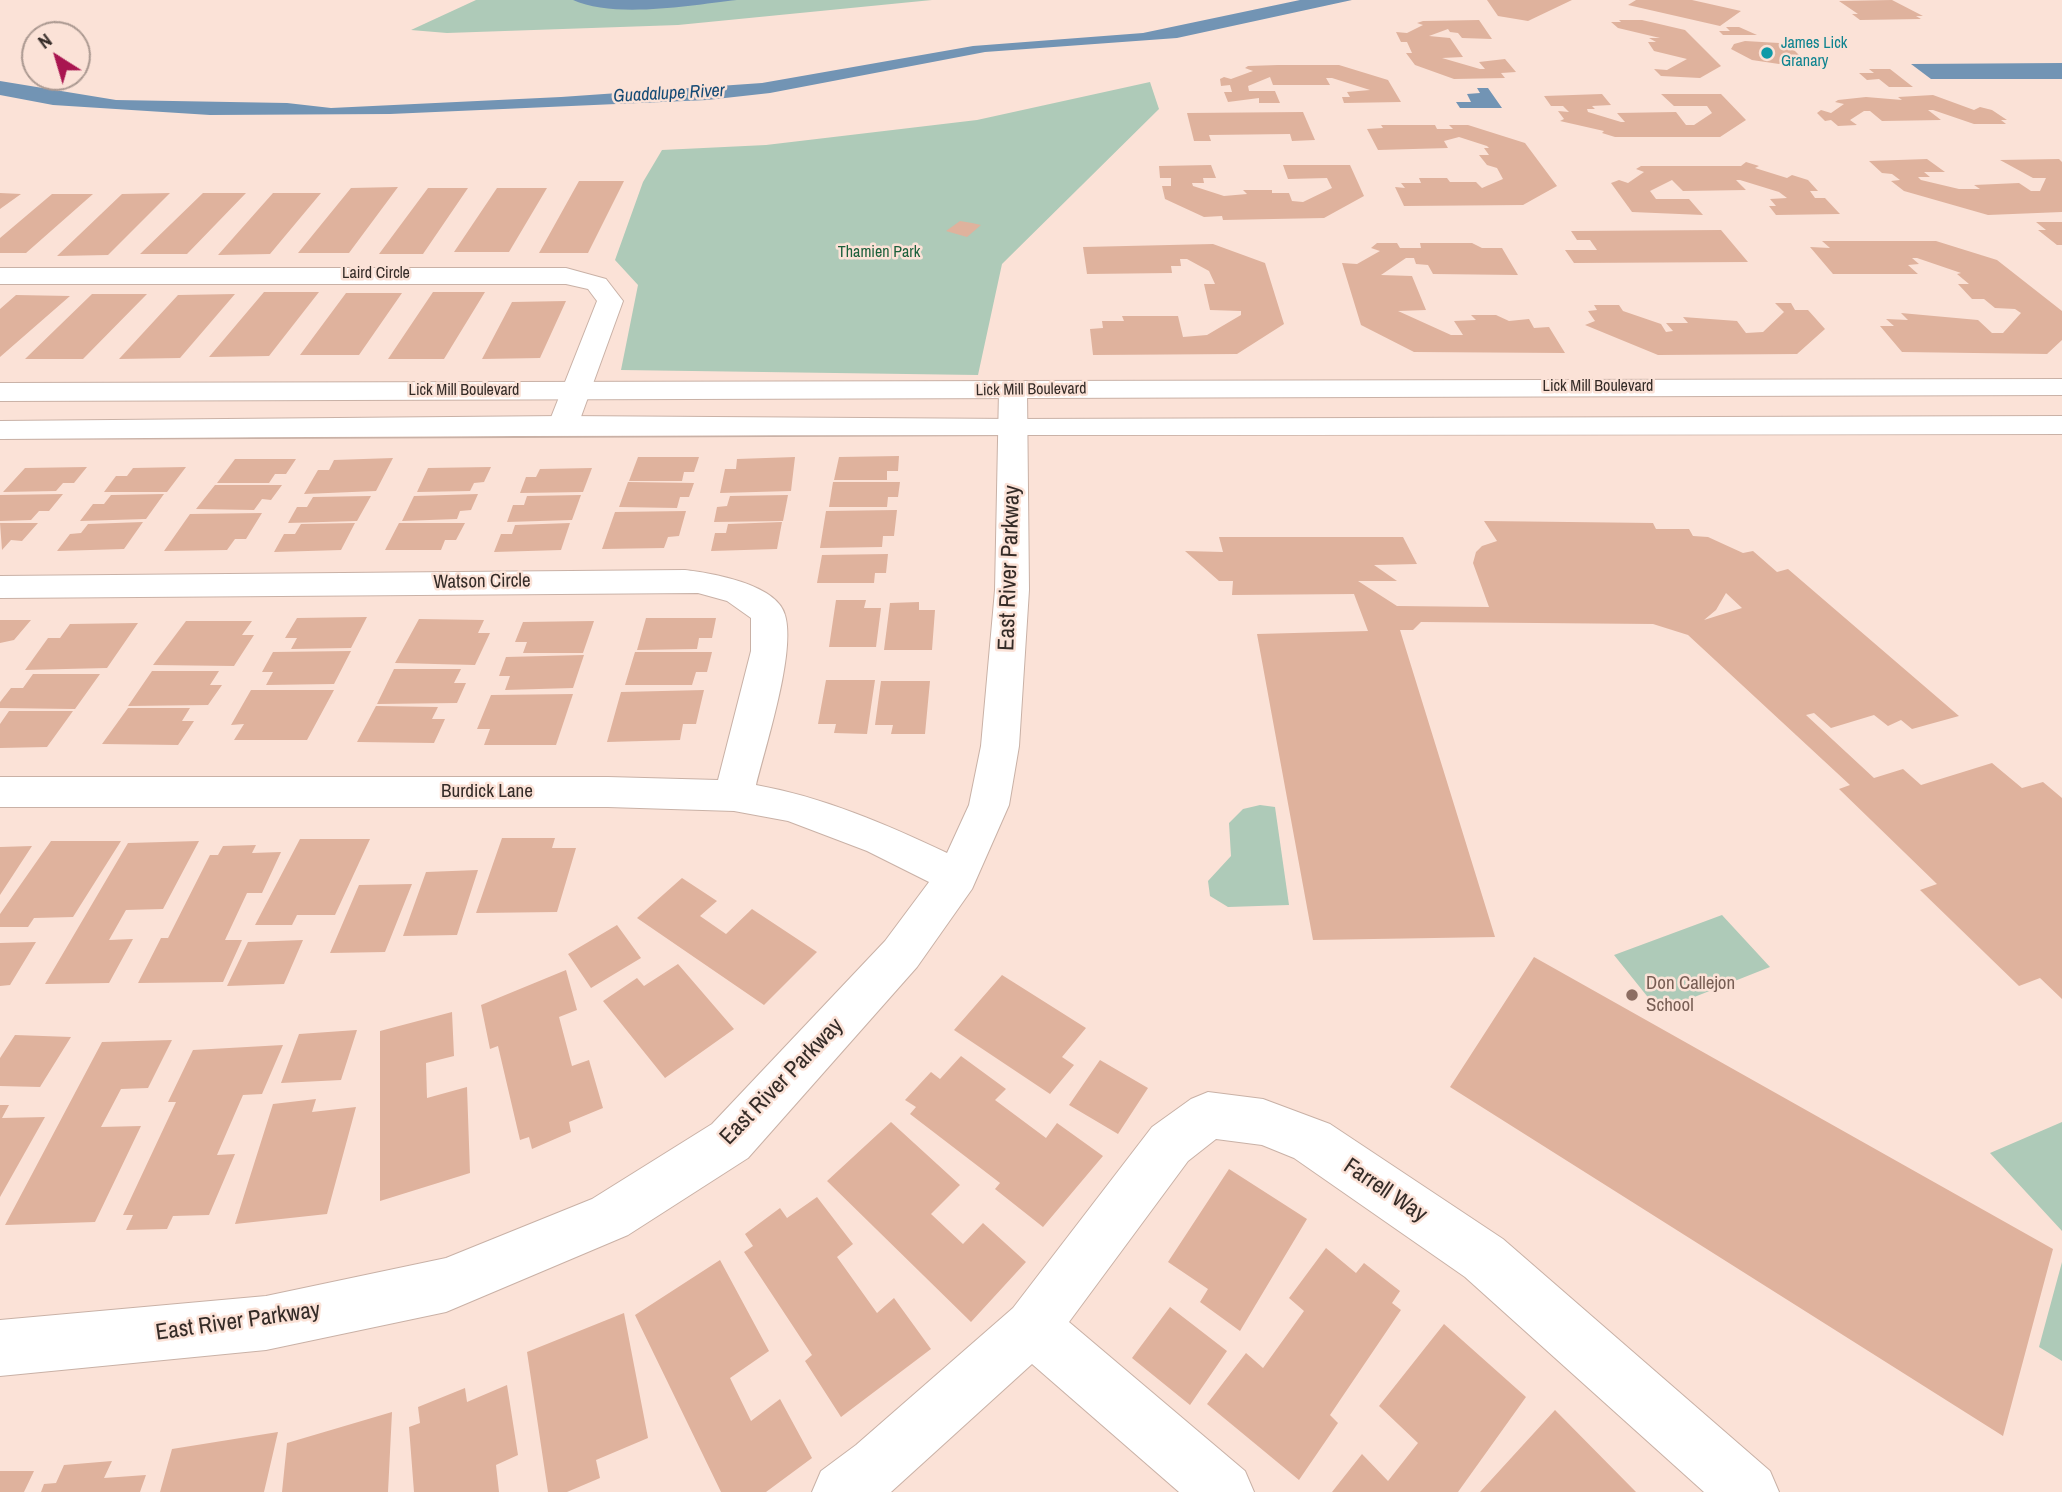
<!DOCTYPE html>
<html>
<head>
<meta charset="utf-8">
<style>
	body { margin:0 }
	#map { position:relative; width:2062px; height:1492px; overflow:hidden; background:#fbe2d7; font-family:"Archivo Narrow",sans-serif }
	canvas { display:block }
	.north { position:absolute; left:21px; top:21px; width:70px; height:70px; box-sizing:border-box; background:#fbe2d7; border:2px solid #ab9991; border-radius:50%; rotate:323deg; font-size:19px; font-weight:700; line-height:28px; text-align:center; color:#342b27 }
	.north::after { content:''; display:block; margin:auto; width:24px; height:32px; background:#a91650; clip-path:polygon(50% 0,100% 100%,50% 72%,0 100%) }
</style>
</head>
<body>
<div id="map">
<canvas width="2062" height="1492"></canvas>
<div class="north">N</div>
</div>
<script>
const c = document.querySelector('canvas').getContext('2d');
c.lineJoin = 'round';
function fillPath(path, color) { c.fillStyle = color; c.fill(path, 'evenodd'); }
function stroke(path, color, width, dash) { c.strokeStyle = color; c.lineWidth = width; c.lineCap = dash ? 'butt' : 'round'; c.setLineDash(dash || []); c.stroke(path); }
function write(font, color, halo, rows, align = 'center') {
  c.font = font + ' "Archivo Narrow",sans-serif'; c.lineWidth = 5; c.setLineDash([]); c.textBaseline = 'middle'; c.strokeStyle = halo; c.fillStyle = color; for (const [text, x, y, turn = 0] of rows) {
    c.save(); c.translate(x, y); c.rotate((+turn || 0) * Math.PI / 180); c.textAlign = isNaN(turn) ? turn : align; if (halo) c.strokeText(text, 0, 0); c.fillText(text, 0, 0); c.restore();
  }
}
const green = new Path2D(`
	M476 0H932L678 25 447 33 411 30Z
	M1150 82 1159 109 1002 264 978 375 621 370 638 285 615 260 643 182 662 150 766 145 977 120Z
	M1260 805 1275 807 1289 905 1228 907 1210 896 1208 881 1231 856 1229 823 1243 809Z
	M1722 915 1770 967 1659 1011 1614 955Z
	M2062 1122V1231L1990 1153Z
	M2062 1262V1361L2039 1347Z`);
const water = new Path2D(`
	M573 0H737C692 5 615 19 573 0Z
	M1300 0H1352L1177 38 985 52 770 93 707 100 390 114 210 115 53 105 0 95V81L116 100 287 103 331 108 561 97 762 83 973 46 1143 33Z
	M2062 63V79H1931L1911 64Z
	M1477 88H1488L1502 108H1460L1456 102H1471L1467 94 1480 93Z`);
const building = new Path2D(`
	M1487 0H1572L1528 21 1498 16Z
	M1636 0H1692L1741 11 1720 26 1628 5Z
	M1892 0 1923 16H1916L1921 19 1860 20 1852 14H1858L1839 1Z
	M1479 20 1492 39 1462 38 1458 33 1450 32 1448 29 1429 36 1450 38 1463 57 1442 58 1480 69H1485L1479 62 1505 59 1516 72 1501 73 1505 78 1454 79 1415 65 1406 53H1412L1407 42H1401L1396 32 1407 33 1423 25 1417 23 1423 21Z
	M1619 20H1642L1685 30 1721 66 1700 78 1661 76 1654 69 1667 70 1687 59 1654 51 1648 42H1656L1649 38H1660L1618 28 1611 22H1621Z
	M1726 27H1739L1757 35H1723L1719 31H1730Z
	M1745 41 1779 43 1793 49 1801 57 1779 64 1752 60 1731 49 1734 44Z
	M1278 65H1339L1388 80 1401 102 1344 103 1342 97H1350L1347 92 1370 90 1332 78H1326L1330 85H1273L1270 77 1248 86 1249 91H1275L1280 103H1259V98L1228 102 1224 92H1232L1230 85 1221 86 1220 79 1224 77 1231 79 1253 71 1245 68 1248 66Z
	M1869 69H1890L1913 87H1889L1879 79 1867 80 1859 73H1874Z
	M1602 94 1611 105 1592 106 1595 109H1587L1588 112 1621 122H1625L1617 113 1676 112 1686 125H1694L1712 113 1707 106H1674L1661 94H1721L1746 120 1720 137H1615L1602 133 1604 131 1560 121 1564 119 1558 111 1569 112 1563 106H1551L1544 96Z
	M1933 95 1974 110 1980 107 1992 110 2007 120H2001L2006 124H1974L1933 110H1928L1941 120 1882 121 1870 111H1864L1850 120 1857 125 1838 126 1831 120 1825 121 1817 113 1821 110 1831 113 1844 104 1835 102 1838 100 1866 97 1902 100 1898 97Z
	M1303 112 1315 140 1292 141 1290 134 1209 135 1211 141H1194L1187 113Z
	M1381 125H1435L1437 129H1453L1449 125H1468L1525 143 1557 186 1523 205 1404 206 1395 187 1405 188 1401 183H1421L1419 178H1447L1450 182H1476L1482 188 1503 179 1497 168 1487 165 1479 155H1489L1484 148H1489L1487 146 1459 137 1444 141 1448 148 1378 150 1367 129 1383 128Z
	M1927 159 1945 172H1924L1930 177H1918L1921 180 1959 189H1980L1974 185 2019 183 2031 191H2040L2046 178H2033L2000 160 2059 159 2062 162V212L1988 215 1904 191 1891 181 1900 180 1892 174 1882 173 1869 161Z
	M1746 162 1759 166 1755 168 1787 178 1792 175 1808 180 1818 191H1810L1815 198H1825L1840 214 1776 215 1769 206H1776L1770 199 1787 198 1779 192 1740 180H1736L1746 190 1683 191 1672 180 1650 191 1656 199H1689L1703 215 1632 212 1611 183 1619 180 1628 183 1644 172 1636 169 1641 166H1741Z
	M1211 165 1216 178H1203L1204 183H1192L1193 186 1224 196 1247 194 1243 190H1272V193H1289L1292 201 1303 202 1332 188 1327 178 1288 179 1283 165H1350L1364 196 1324 218 1223 220 1222 216 1204 217 1165 199 1162 186H1171V178H1160L1159 166Z
	M579 181H624L588 253H539Z
	M398 187 349 253H298L351 188Z
	M428 188H468L423 254H379Z
	M497 188H547L509 252H454Z
	M0 193 21 194 0 209Z
	M170 193 108 255 57 256 122 194Z
	M203 193H246L187 254H140Z
	M273 193H321L270 254 218 255Z
	M52 194H93L26 253H0V238Z
	M960 221 972 223 981 225 967 237 946 231Z
	M2036 222H2062V245H2057L2038 230H2046Z
	M1721 230 1748 262 1574 263 1565 250H1597L1590 240H1577L1571 231Z
	M1822 241H1936L1997 260 2062 311V340L2047 354 1902 352 1880 326H1894L1886 319 1908 320 1901 313 1978 320 1992 333H2003L2021 313 2015 309 1995 308 1984 299H1972L1958 284H1969L1957 274 1961 273 1917 258H1912L1919 264 1908 265 1918 274H1833L1810 247 1830 248Z
	M1377 243H1397L1400 248H1421L1420 243H1472L1482 248H1502L1518 275 1433 274 1428 265 1416 264 1414 258H1406L1381 275 1412 276 1426 310 1398 311 1451 335H1463L1454 321 1476 320 1471 315H1496L1509 321 1529 319 1534 328 1549 327 1565 353 1414 352 1361 325 1342 263 1357 264 1380 251 1371 248Z
	M1213 244 1265 263 1284 324 1237 354 1093 355 1090 329 1103 328 1102 321H1124L1122 316H1178L1183 337 1207 335 1241 315V311L1210 310 1204 284H1215L1209 271 1187 259H1180L1181 266H1171L1172 273 1087 274 1083 247Z
	M264 292H319L269 356 209 357Z
	M433 292H485L444 359H388Z
	M346 293H402L359 355H300Z
	M92 294H147L83 359H25Z
	M235 294 180 358 119 359 178 295Z
	M16 295 70 296 0 357V309Z
	M566 301 540 358 482 359 512 302Z
	M1775 303H1791L1795 310H1808L1825 329 1797 354 1658 355 1585 325 1595 321 1588 311 1597 310 1594 305H1619L1623 311 1661 324 1666 332 1673 331 1666 323H1688L1683 317 1737 321 1746 333 1763 332 1784 312Z
	M899 456 898 471H887V480H834L839 457Z
	M638 457H699L694 472H684L682 481H629Z
	M795 457 791 491 720 493 725 469H736L737 459Z
	M393 458 376 491 304 494 318 470H329L334 460Z
	M235 459H296L286 474H275L269 483H217Z
	M87 467 74 483H63L56 491 3 492 25 468Z
	M186 467 167 492H104L116 476H127L133 468Z
	M491 467 484 482 474 483 470 491 417 492 428 468Z
	M592 468 583 492 520 493 526 477H536L540 469Z
	M628 482 694 483 689 497H680L677 508 619 507Z
	M833 482H900L898 497H888L887 507H829Z
	M215 485H282L271 500 262 499 254 510 196 509Z
	M63 494 49 511H39L31 520 0 521V495Z
	M164 494 146 519 80 521 93 504H104L111 495Z
	M478 494 471 510 460 511 457 519 402 521 414 496Z
	M581 495 572 520 507 522 513 505H524L527 496Z
	M788 495 783 521 714 522 717 507 727 506 730 496Z
	M371 496 357 521 288 523 297 507H307L313 497Z
	M897 510 894 536H883L882 547 820 548 826 511Z
	M686 511 679 536 668 537 664 548 602 549 615 512Z
	M262 513 246 539H235L227 550 164 551 190 514Z
	M1484 521 1653 523 1656 529H1689L1693 536 1708 537 1743 553 1753 551 1777 572 1788 569 1959 716 1912 729 1901 720 1888 726 1874 715 1831 728 1814 713 1806 715 1874 778 1903 769 1921 785 1992 763 2022 788 2043 782 2062 798V999L2040 978 2019 986 1920 890 1937 884 1839 789 1850 785 1688 635 1653 624 1421 622 1413 630H1400L1495 937 1313 940 1257 634 1368 631 1354 594 1232 595 1233 581H1219L1185 551 1223 552 1219 537H1403L1417 564 1374 565 1397 581H1358L1397 606 1489 607 1473 563 1476 552 1482 546 1497 541ZM1726 593 1742 608 1704 620 1716 610Z
	M143 522 124 549 57 551 70 534 81 533 88 524Z
	M782 522 777 549 711 551 715 533H726L728 524Z
	M0 523H38L22 541 11 540 2 550Z
	M355 523 341 550 274 552 284 534H295L301 524Z
	M399 523H465L456 540H445L441 550H385Z
	M570 523 561 550 494 552 501 534H512L515 525Z
	M888 554 886 573H875L874 583H817L822 555Z
	M836 600H866L864 608H881L876 647H829Z
	M919 602V610H935L932 650H884L890 603Z
	M367 617 351 648 291 649 297 638H285L297 618Z
	M646 618H716L712 638H699L697 649 637 650Z
	M419 619 484 620 478 633H490L475 665 395 663Z
	M0 620H31L14 640 0 643Z
	M186 621H252L242 635H254L234 666 153 665Z
	M594 621 583 653H523L527 642H515L523 622Z
	M138 623 107 668 25 670 48 638H60L70 624Z
	M351 651 334 684 266 685 273 672H262L273 652Z
	M635 652H712L707 672H696L692 685H625Z
	M584 655 573 688 505 690 510 676H499L506 657Z
	M394 669H461L454 683H466L457 703 377 704Z
	M152 671H219L210 685H222L208 705 128 706Z
	M33 674H100L75 709 0 708V702L11 688H23Z
	M826 680H875L867 734 834 733 836 724H818Z
	M881 681H930L925 734H891L893 725H875Z
	M251 690H334L307 740H234L244 724 231 725Z
	M704 690 696 724H683L680 740 607 742 621 692Z
	M573 694 556 745H484L490 729H477L491 695Z
	M376 706 438 707 432 719H445L434 743 357 742Z
	M128 708H190L182 721H194L178 745 102 744Z
	M9 711H73L47 747 0 748V724Z
	M502 838H555L552 848H576L557 912 476 913Z
	M300 839H370L335 915H297L292 925H255Z
	M51 841H121L73 917 34 918 28 927H0V914Z
	M199 841 163 909 126 910 109 940 133 939 109 983 45 984 128 843Z
	M256 845 252 853 281 852 262 893H247L225 940H242L223 982 138 983 161 938H168L210 855H218L223 846Z
	M32 846 0 895V847Z
	M478 870 457 935 403 936 426 872Z
	M682 878 717 901 700 916 726 934 752 909 817 952 764 1005 637 918Z
	M412 884 385 952 330 953 359 885Z
	M617 925 641 958 591 988 568 954Z
	M303 940 284 984 227 986 248 942Z
	M36 942 10 985 0 986V943Z
	M1534 957 2053 1249 2003 1436 1450 1087Z
	M678 964 734 1029 665 1078 603 1001 637 978 644 986Z
	M566 970 577 1010 559 1017 572 1066 589 1060 603 1108 569 1122 571 1132 532 1149 529 1137 520 1140 498 1046 490 1049 481 1005Z
	M1002 975 1086 1028 1062 1057 1074 1065 1050 1094 954 1030Z
	M452 1012 454 1056 426 1063 427 1098 467 1087 470 1173 380 1201V1031Z
	M357 1030 341 1080 281 1083 299 1034Z
	M15 1035 71 1037 40 1087 0 1086V1058Z
	M172 1040 148 1088 121 1089 101 1127 141 1126 95 1222 5 1225 102 1042Z
	M283 1045 262 1094 243 1095 217 1155 235 1154 209 1215 173 1216 167 1229 126 1230 133 1215H123L176 1102H168L193 1050Z
	M961 1056 1006 1089 995 1100 1046 1138 1057 1123 1103 1156 1043 1227 995 1189 1000 1183 910 1114 916 1107 905 1100 931 1072 940 1079Z
	M1100 1060 1148 1088 1118 1134 1069 1105Z
	M316 1099 312 1112 356 1107 327 1214 235 1224 273 1104Z
	M0 1105H9L2 1118 45 1117 0 1197Z
	M891 1122 960 1185 931 1214 963 1244 983 1223 1026 1262 971 1322 827 1181Z
	M1229 1169 1307 1219 1240 1331 1200 1302 1208 1289 1168 1262Z
	M817 1197 853 1244 837 1257 877 1313 894 1298 931 1349 841 1417 805 1361 812 1355 744 1252 753 1246 745 1234 780 1208 787 1218Z
	M1326 1248 1356 1273 1364 1263 1400 1291 1392 1303 1401 1310 1330 1415 1338 1423 1299 1480 1207 1404 1246 1353 1263 1368 1304 1311 1289 1298Z
	M720 1260 769 1351 730 1378 751 1421 780 1399 812 1458 766 1492H721L635 1315Z
	M1170 1307 1227 1351 1190 1405 1132 1358Z
	M624 1313 648 1438 596 1460 600 1478 567 1492H548L527 1352Z
	M1444 1324 1526 1397 1458 1492H1332L1362 1454 1388 1481 1418 1443 1379 1406Z
	M507 1385 518 1455 496 1465 499 1492H414L409 1427 420 1423 418 1407 465 1388 467 1402Z
	M1555 1410 1636 1492H1480Z
	M392 1412 388 1492H282L287 1443Z
	M278 1432 264 1492H160L172 1449Z
	M112 1461 104 1478 146 1475 140 1492H41L44 1484 56 1483 64 1465Z
	M0 1471H34L24 1492H0Z`);
const street = new Path2D(`
	M0 268H566L606 279 623 301 578 425 573 431 563 434 553 431 548 425 597 301 588 289 566 284H0Z
	M1013 382 1023 385 1027 391 1029 590 1019 746 1009 805 972 889 917 967 748 1158 628 1235 446 1312 266 1350 0 1376V1320L266 1296 446 1258 592 1199 712 1124 885 941 929 882 867 851 788 821 734 811 608 807H0V777H608L718 780 751 651V618L727 601 698 593 0 598V576L685 570C711 573 777 584 785 615 796 652 766 744 756 785 823 797 886 824 947 853L969 805 981 746 995 590 999 391 1003 385Z
	M1208 1092 1263 1099 1330 1124 1503 1239 1770 1471 1779 1492H1704L1465 1277 1294 1158 1262 1145 1216 1139 1188 1161 1069 1322 1245 1471 1254 1492H1179L1032 1364 891 1492H812L821 1471 856 1445 1013 1308 1152 1127 1191 1099Z`);
const secondary = new Path2D(`
	M2062 379V395L0 401V383Z
	M563 416 1015 419 2062 416V434C1375 436 687 433 0 439V421Z`);
const markers = [
	[1767,53,7,"#0f9aa8"],
	[1632,995,7,"#8d6e63"]
];
const farCulturenames = [
	["James Lick",1781,44],
	["Granary",1781,62]
];
const farParknames = [
	["Thamien Park",879,253]
];
const farStreetnames = [
	["Laird Circle",376,274],
	["Lick Mill Boulevard",1598,387],
	["Lick Mill Boulevard",1031,390,-1],
	["Lick Mill Boulevard",464,391]
];
const farWaternames = [
	["Guadalupe River",669,94,-3]
];
const streetNames = [
	["Watson Circle",482,582,-1],
	["Burdick Lane",487,792]
];
const educationNames = [
	["Don Callejon",1646,984],
	["School",1646,1006]
];
const nearStreetnames = [
	["East River Parkway",1010,568,-88],
	["East River Parkway",782,1082,-46],
	["Farrell Way",1385,1191,34],
	["East River Parkway",238,1322,-8]
];
fillPath(green, '#aecab8');
fillPath(water, '#7294b4');
fillPath(building, '#dfb29d');
stroke(street, '#c9b1a6', 2);
stroke(secondary, '#c9b1a6', 2);
fillPath(street, '#fff');
fillPath(secondary, '#fff');
for (const [x, y, r, color] of markers) { const dot = new Path2D(); dot.arc(x, y, r, 0, 2 * Math.PI); c.fillStyle = color; c.fill(dot); stroke(dot, '#fbe2d7', 2.5); }
write('16px', '#0d838f', '#fbe2d7', farCulturenames, 'left');
write('16px', '#1c603c', '#fbe2d7', farParknames);
write('16px', '#342b27', '#fbe2d7', farStreetnames);
write('italic 18px', '#154b75', '#fbe2d7', farWaternames);
write('19px', '#342b27', '#fbe2d7', streetNames);
write('19px', '#785e54', '#fbe2d7', educationNames, 'left');
write('23px', '#342b27', '#fbe2d7', nearStreetnames);
</script>
</body>
</html>
